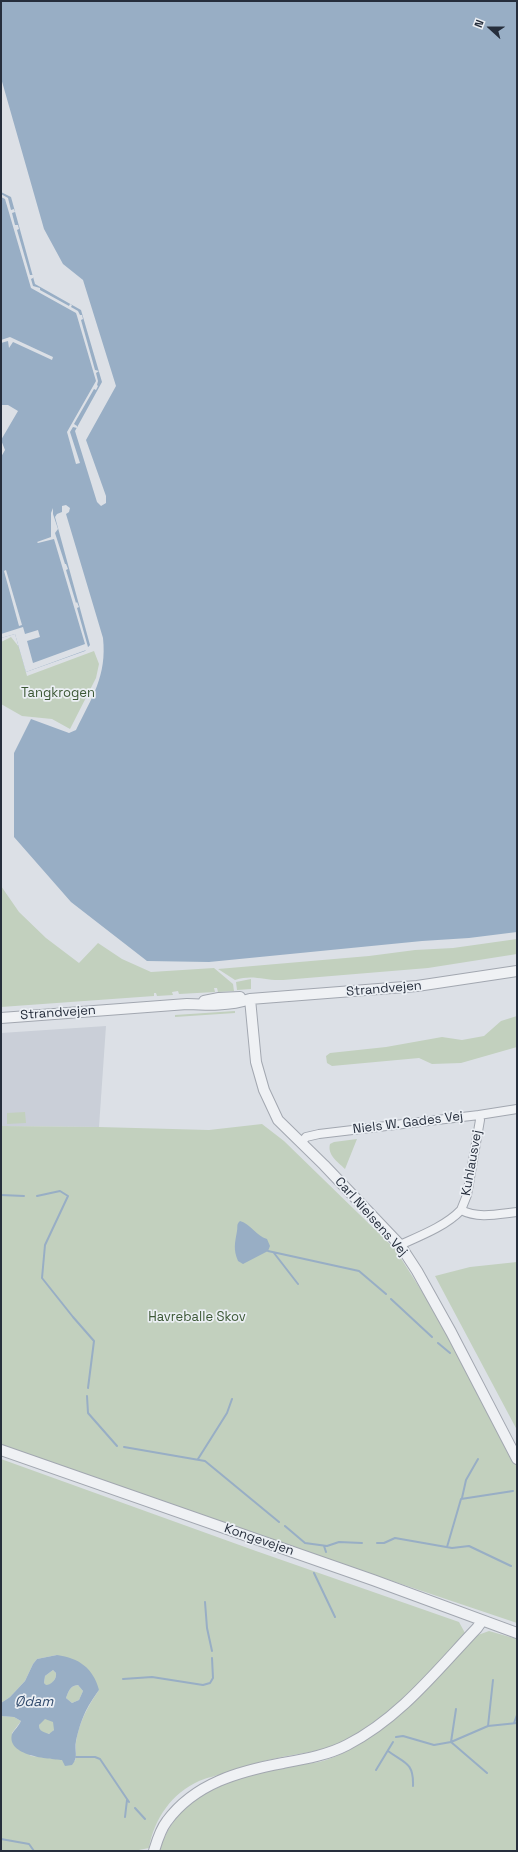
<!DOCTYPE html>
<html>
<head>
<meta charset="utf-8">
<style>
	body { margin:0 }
	#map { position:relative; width:518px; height:1852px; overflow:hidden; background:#dce0e6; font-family:"Space Grotesk",sans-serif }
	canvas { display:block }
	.frame { position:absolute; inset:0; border:2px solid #262e3c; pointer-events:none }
	.north { position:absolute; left:470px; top:8px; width:40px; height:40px; -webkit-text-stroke:3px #ebeff4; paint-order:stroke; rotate:291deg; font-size:11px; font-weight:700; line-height:16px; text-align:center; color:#262e3c }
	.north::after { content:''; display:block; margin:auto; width:14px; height:18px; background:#262e3c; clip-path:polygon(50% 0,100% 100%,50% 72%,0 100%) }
</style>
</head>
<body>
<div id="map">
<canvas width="518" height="1852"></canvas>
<div class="frame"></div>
<div class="north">N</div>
</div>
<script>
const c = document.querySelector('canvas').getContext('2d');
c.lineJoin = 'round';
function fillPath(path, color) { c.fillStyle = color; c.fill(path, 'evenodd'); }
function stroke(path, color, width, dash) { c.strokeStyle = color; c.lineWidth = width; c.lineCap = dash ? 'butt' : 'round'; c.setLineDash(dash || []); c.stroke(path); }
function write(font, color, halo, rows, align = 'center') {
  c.font = font + ' "Space Grotesk",sans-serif'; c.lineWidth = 3.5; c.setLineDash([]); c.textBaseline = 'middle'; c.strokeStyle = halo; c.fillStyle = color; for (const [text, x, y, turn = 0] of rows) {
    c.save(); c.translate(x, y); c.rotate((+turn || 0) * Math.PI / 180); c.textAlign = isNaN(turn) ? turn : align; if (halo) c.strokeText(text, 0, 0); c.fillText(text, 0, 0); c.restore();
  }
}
const built = new Path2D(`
	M106 1026 99 1127 1 1126V1033Z`);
const green = new Path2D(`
	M11 637 19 647 27 676 94 651 99 664 96 678 70 729 52 719 22 716 1 704V642Z
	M1 886 19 912 46 938 79 963 98 943 122 959 151 972 214 968 233 984 234 991 218 992 217 988H214L215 992 179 994 178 991 172 992 173 995 157 996 156 993H154V996L1 1007Z
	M517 939V954L428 968 283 980C264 981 254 974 235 980L218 969 369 956 415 950 453 948Z
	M251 979V989L237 990 236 982Z
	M235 1011V1013L175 1017V1015Z
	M517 1016V1047L461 1063 432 1064 419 1058 332 1066 327 1063 326 1056 330 1053 386 1047 442 1037 462 1040 484 1036 501 1021Z
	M25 1112 26 1123 7 1124V1113Z
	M262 1124 284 1141 395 1249 435 1312 500 1434 517 1467V1623L229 1526 1 1445V1126L99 1127 209 1130Z
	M357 1139 345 1169C338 1162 327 1155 330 1144L334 1142Z
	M517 1262V1430L435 1276 470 1267Z
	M1 1459 256 1551 459 1622 465 1633C433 1668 400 1710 359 1735 338 1748 316 1751 293 1755 269 1759 248 1765 225 1773 217 1776 208 1777 199 1781 172 1793 154 1819 149 1848L134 1851H1V1716L14 1717 21 1721 12 1733V1741L31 1756 75 1761C77 1754 75 1749 76 1742 79 1722 88 1706 99 1690L57 1655 37 1659 33 1664 25 1681 10 1697 1 1703Z
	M489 1631 517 1639V1851H159C182 1786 236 1777 296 1765 306 1764 317 1763 326 1760 350 1752 372 1737 392 1721L471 1641 478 1635Z
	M53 1670 56 1673C57 1679 51 1685 46 1686L44 1683 45 1676Z
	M78 1685 83 1691 79 1700 72 1703 66 1698C69 1690 70 1686 78 1685Z
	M39 1726a8 8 0 1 1 16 0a8 8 0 1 1-16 0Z`);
const water = new Path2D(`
	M1 1H517V932L469 938 422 941 209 962 147 961 71 902 14 837V753L31 719 69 733 76 730C92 697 107 676 103 638L66 514 69 512 70 508 66 505 62 506V512L57 514 55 517 90 645 85 651 26 672 15 634 1 638V457L5 450 1 440 18 411 8 405H1V192L11 197 35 284 81 310 102 382 75 431 97 502 101 506 106 503V496L86 440 116 386 83 280 63 264 44 229 1 78Z
	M240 1221C251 1224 256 1236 267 1239L270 1246 268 1251 243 1264 238 1261C233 1249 235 1243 237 1231 238 1226 236 1225 240 1221Z
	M57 1655C79 1658 93 1668 99 1690 86 1708 81 1719 76 1741 74 1751 79 1757 72 1765L65 1766 62 1760C49 1759 6 1756 12 1734 14 1730 19 1726 21 1721L14 1717 1 1716V1703L10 1697 25 1681 33 1664 37 1659ZM53 1670 56 1673C57 1679 51 1685 46 1685L44 1683 45 1676ZM78 1685 83 1691 79 1700 72 1703 66 1698C69 1690 70 1686 78 1685ZM45 1719 53 1722 54 1730 49 1734C43 1732 39 1731 39 1725Z`);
const pier = new Path2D(`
	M1 194 8 198 11 210 14 209 15 212 12 213 15 225H18L19 229 17 230 30 275H33V278L31 279 33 286 40 288V290L69 306 70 304 72 305 71 307 78 311 80 315H82L83 319 81 320 95 370 99 371 96 373 98 381 97 385 98 386 96 390 94 389 74 424 77 426V428L73 427 70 432 80 463 76 464 67 432 96 381 77 316 76 313 31 288 5 199 1 197Z
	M10 337 53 357 52 360 13 342 9 348 8 341 1 343V340Z
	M53 508V514L58 529 55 533 65 564H66L68 569 66 570 76 603 77 602 79 607 77 608 88 647 92 646 89 649 26 672 15 634 1 638V634L23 627 25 634 38 630 40 637 27 641 33 663 85 644 54 539 38 543 37 542 51 537V513Z
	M6 570 22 625 19 626 4 571Z`);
const stream = new Path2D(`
	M1 1195 24 1196
	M37 1196 60 1191 68 1196 45 1245 42 1278 73 1317 94 1341 88 1388
	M268 1251 359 1271 386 1294
	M274 1253 298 1284
	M391 1299 432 1337
	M438 1343 450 1353
	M87 1396 88 1413 117 1446
	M124 1447 205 1461 279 1522
	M198 1459 227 1413 232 1399
	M462 1498 466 1480 478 1459
	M285 1526 305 1543 327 1546 339 1542 362 1543
	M377 1543H384L395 1538 452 1548 469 1546 511 1566
	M324 1546 326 1552
	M447 1547 461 1499 513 1491
	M314 1573 335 1617
	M205 1602 207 1628 212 1651
	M123 1679 152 1677 203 1685 210 1683 213 1678 212 1658
	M456 1709 451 1742 487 1773
	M514 1723 517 1715
	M488 1726 493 1680
	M396 1737 403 1736 434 1745 451 1742 488 1726 517 1723
	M388 1751C404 1763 414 1762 413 1786
	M76 1757H95L100 1759 129 1802
	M376 1770 393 1742
	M135 1808 145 1819
	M125 1817 127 1800
	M1 1839 29 1844 34 1851`);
const minor = new Path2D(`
	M301 1143 306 1137 319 1134 479 1115 517 1109
	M461 1210 467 1195 480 1120 479 1115
	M400 1245C420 1236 446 1226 461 1210 479 1219 498 1214 517 1212`);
const tertiary = new Path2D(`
	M250 999 256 1062 264 1090 278 1120 324 1165 400 1245 417 1271 451 1332 517 1459
	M204 1001 219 998 240 997
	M1 1018 187 1004C208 1005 229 1006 250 999L417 986 517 971
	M1 1450 373 1580 517 1633
	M154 1851C157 1841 160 1830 167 1821 195 1783 240 1771 283 1763 305 1759 328 1755 347 1745 400 1718 437 1670 477 1628L482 1621`);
const parkNames = [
	["Tangkrogen",58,693],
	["Havreballe Skov",197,1317]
];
const streetNames = [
	["Strandvejen",384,989,-5],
	["Strandvejen",58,1013,-4],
	["Niels W. Gades Vej",408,1123,-7],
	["Kuhlausvej",472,1163,-80],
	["Carl Nielsens Vej",371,1217,48],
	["Kongevejen",259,1540,19]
];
const waterNames = [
	["Ødam",34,1702]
];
fillPath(built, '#cacfd8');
fillPath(green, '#c2d0be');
fillPath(water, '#98aec5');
fillPath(pier, '#dce0e6');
stroke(stream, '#98aec5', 2);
stroke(minor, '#a2a7b0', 10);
stroke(tertiary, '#a2a7b0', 12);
stroke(minor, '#eff1f4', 8);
stroke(tertiary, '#eff1f4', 10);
write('13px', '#3b5734', '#ebeff4', parkNames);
write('13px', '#262e3c', '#ebeff4', streetNames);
write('italic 14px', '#324c6e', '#ebeff4', waterNames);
</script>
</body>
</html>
